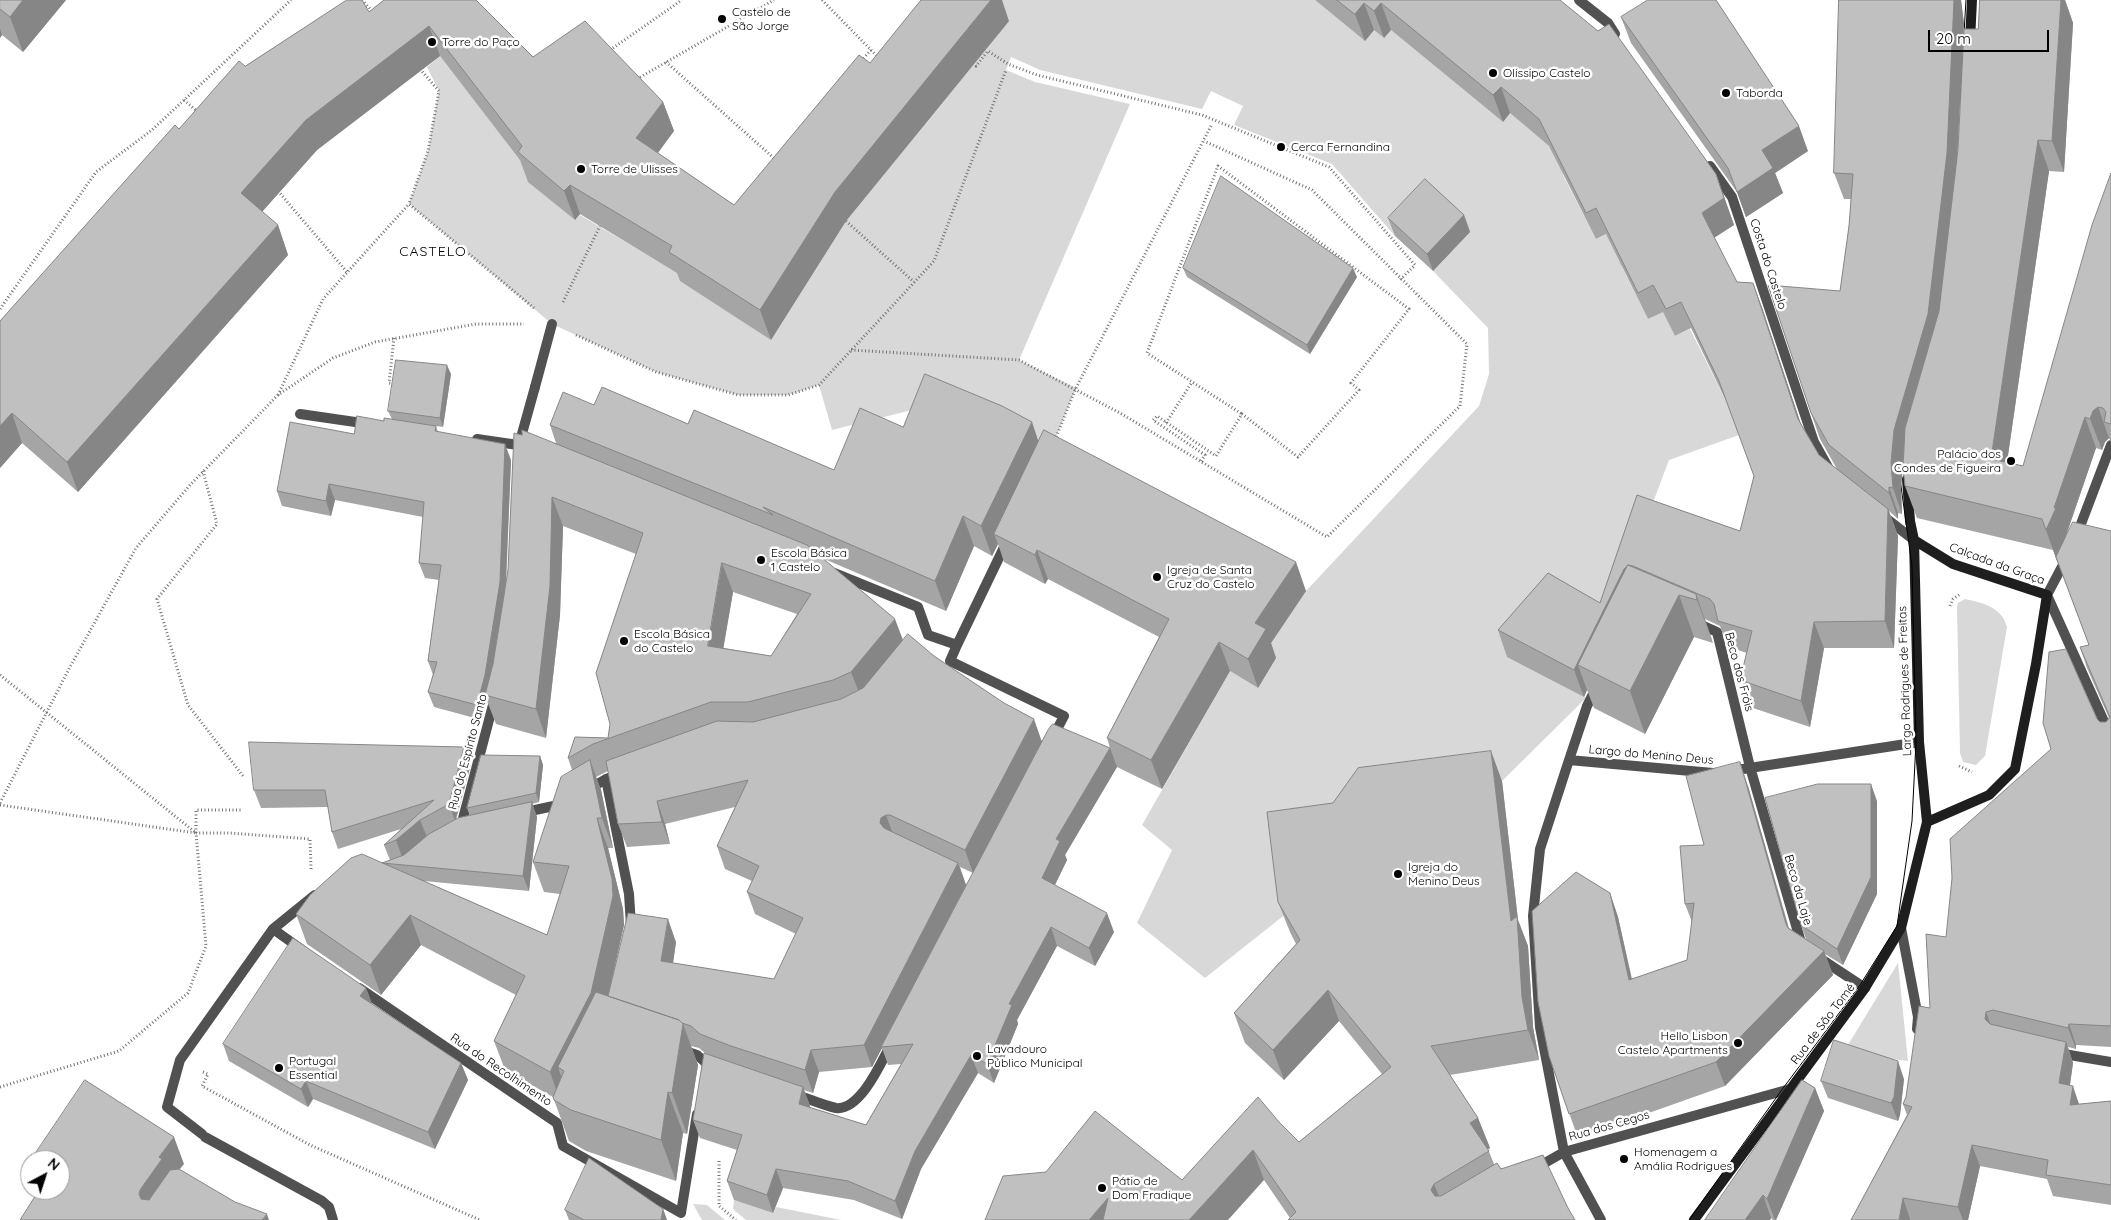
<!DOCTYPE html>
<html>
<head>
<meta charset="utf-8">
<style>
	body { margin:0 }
	#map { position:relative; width:2111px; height:1220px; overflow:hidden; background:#fff; font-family:Quicksand,sans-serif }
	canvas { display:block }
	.north { position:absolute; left:20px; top:1150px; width:50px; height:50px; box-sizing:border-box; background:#fff; border:1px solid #999; border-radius:50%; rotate:40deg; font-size:14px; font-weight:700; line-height:20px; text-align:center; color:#000 }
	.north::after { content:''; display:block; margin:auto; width:18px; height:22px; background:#000; clip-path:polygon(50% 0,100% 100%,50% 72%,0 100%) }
	.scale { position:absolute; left:1928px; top:30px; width:121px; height:22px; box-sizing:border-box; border:2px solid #000; border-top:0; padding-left:6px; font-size:15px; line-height:18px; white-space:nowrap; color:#000; -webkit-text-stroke:4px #fff; paint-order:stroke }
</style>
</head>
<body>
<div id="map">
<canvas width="2111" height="1220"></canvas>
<div class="north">N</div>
<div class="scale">20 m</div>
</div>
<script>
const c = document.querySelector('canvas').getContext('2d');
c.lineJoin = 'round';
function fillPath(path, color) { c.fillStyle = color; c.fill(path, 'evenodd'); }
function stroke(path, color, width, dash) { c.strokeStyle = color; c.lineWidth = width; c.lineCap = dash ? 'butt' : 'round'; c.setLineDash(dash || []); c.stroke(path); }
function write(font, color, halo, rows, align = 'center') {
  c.font = font + ' Quicksand,sans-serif'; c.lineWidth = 5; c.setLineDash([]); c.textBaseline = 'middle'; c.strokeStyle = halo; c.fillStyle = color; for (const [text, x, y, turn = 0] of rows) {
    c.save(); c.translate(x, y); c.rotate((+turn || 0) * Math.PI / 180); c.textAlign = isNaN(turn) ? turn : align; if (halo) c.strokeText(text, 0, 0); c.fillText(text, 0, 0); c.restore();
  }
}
const green = new Path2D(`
	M985 0H1315L1365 41 1374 30 1384 38 1391 30 1503 122 1510 113 1561 156 1563 175 1596 239 1636 220 1622 267 1648 319 1663 311 1675 336 1690 329 1729 407 1739 435 1669 460 1646 521 1618 635 1508 656 1586 698 1502 781 1370 798 1287 913 1205 978 1137 923 1172 850 1142 825 1230 671 1258 688 1276 658 1248 641 1285 622 1306 591 1479 406 1489 374 1488 328 1433 271 1470 232 1395 236 1332 164 1234 125 1243 106 1211 91 1202 109 1040 70 1011 57 1006 70 1035 82 1130 104 1019 360 1076 388 1049 454 936 404 832 430 819 385 788 395H738L656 372 552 324 409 204 428 151 439 91 427 67 440 56 533 176 529 182 575 220 580 215 683 276 771 340 846 221 973 63Z
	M1965 599C1983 603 2002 607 2007 627L1985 756 1976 765 1963 762 1960 753 1957 607 1958 603Z
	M1898 963 1908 1061 1843 1053Z
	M734 1200 773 1213 776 1207 841 1220H746L733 1209Z
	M693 1204 707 1205 725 1220H702Z`);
const path = new Path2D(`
	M362 0 373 12
	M822 0 878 57
	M610 50 682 0
	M861 61 871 50
	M666 62 776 160
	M973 63 976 66 988 51 1008 64 1037 75 1202 115 1329 167 1415 265 1400 280
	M420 69 439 91 428 151 409 204 534 308
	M637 79 774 0
	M184 100 199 113
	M278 191 347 272
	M846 221 914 282
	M563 302 600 226
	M0 309 96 172 152 130 291 0
	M576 335 656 372 738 395H788L819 385 934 261 1006 70
	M394 338 389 383 395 384
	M851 350 1019 360 1120 413 1327 537 1460 406 1467 344 1312 190 1204 141
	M278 395 323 299 409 204
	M1166 423 1192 382
	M1055 440 1076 388 1212 124
	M1201 461 1205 455 1153 420 1157 416 1216 456 1242 414 1298 457 1359 390 1351 383 1409 309 1218 166 1147 353 1242 414
	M203 471 217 524 157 599 188 705 243 776
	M1950 606 1953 599 1960 594
	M0 675 196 833
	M1959 766 1972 772
	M0 803 70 667 136 548 191 484 278 395 333 358 375 342 476 324H524
	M0 805 196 833
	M196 833V810H241
	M203 1072 208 1074 202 1086 310 1145 480 1220
	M0 1087 119 1051 188 993 206 946 196 833H230L310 839 311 869
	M719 1161V1206L736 1220`);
const lane = new Path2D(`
	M535 387 552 324`);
const street = new Path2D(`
	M1579 0 1608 23 1615 34
	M1710 166 1732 197 1814 442 1829 469
	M300 414 369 424
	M477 439 518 445 526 449
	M518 448 535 387
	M1883 516 1914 540
	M2076 537 2111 445
	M2066 559 2047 595 2111 737
	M834 573 918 607 928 635
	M1697 623 1717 632 1750 767 1802 946
	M928 635 957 645 950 661 1064 716 1053 737
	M957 645 1007 541
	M1569 760 1587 706 1597 686
	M1730 771 1919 742
	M606 779 629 894 631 925
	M589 789 606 779 620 774
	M521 813 563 804
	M461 826 494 701
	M1901 928 1918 1017 1917 1029
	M273 929 301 949
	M1818 957 1865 988
	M359 988 557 1123 563 1146 681 1213 697 1114
	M682 1050 697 1055 705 1062
	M2058 1053 2111 1062
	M794 1094C807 1098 822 1105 836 1108 860 1111 881 1063 890 1046
	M202 1134 167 1107 180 1060 273 929 315 895
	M205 1137 322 1201 329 1207 333 1220
	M1536 1168 1564 1152 1790 1089
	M1601 1220 1564 1152 1540 1027 1533 916 1540 849 1569 760 1713 773`);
const secondary = new Path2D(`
	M1970 41 1972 0
	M1914 540 1953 564 2047 595 2036 664 2015 769 1989 795 1927 822
	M1694 1220 1865 988 1901 928 1927 822 1919 742 1914 540 1910 521 1907 479`);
const tram = new Path2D(`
	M1960 100 1966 0
	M1689 1220 1781 1091 1860 985 1897 926 1912 821 1916 742 1912 566 1900 479`);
const wall = new Path2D(`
	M0 0H66L23 52 2 35 0 38Z
	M384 0 533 57 663 102 674 131 658 153 734 205 870 63 1009 21 846 221 771 340 680 281 677 273 580 214 575 220 528 182 520 160 440 56 317 150 262 212 278 225 288 255 78 492 22 443 0 468V321L179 129 245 66 369 12Z
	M1315 0H1560L1716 174 1734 225 1714 238 1737 282 1753 283 1800 422 1819 455 1837 469 1820 439 1811 413 1840 291 1849 226 1851 199H1844L1834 173 1839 0H1961L1964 24 1957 161 1978 29 1980 0H2065L2073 23 2064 172 2049 171 2007 462 2023 466 2111 173V442L2109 438 2105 442 2102 450 2096 448 2066 536 2111 531V1047L2076 1045V1049L2068 1047 2073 1063 2070 1085 2079 1104 2111 1101V1205L2053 1196 2047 1179 1980 1166 1968 1220H1851L1907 1115 1903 1104 1906 1097 1930 1008 1946 937 2097 719 2100 722H2106L2109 718 2087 668 2080 647 2089 645 2053 550 1917 518 1905 486 1904 454 1901 489 1902 514 1898 513V519L1889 511 1898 536 1894 648H1824L1810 727 1750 707 1740 680 1747 653 1728 647 1720 626 1705 619 1713 643 1694 637 1645 734 1594 708 1587 690 1584 697 1507 657 1498 630 1600 603 1637 495 1740 531 1754 476 1729 407 1691 328 1675 336 1663 312 1648 319 1606 234 1596 239 1549 146 1510 113 1503 122 1391 30 1384 38 1374 30 1365 41Z
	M1621 17 1808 151 1775 173 1783 193 1746 217 1737 192 1631 43Z
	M1464 215 1470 232 1433 271 1395 236 1388 218Z
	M1183 268 1357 277 1310 354 1187 277Z
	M451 374 443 427 436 426 438 432 511 460 506 588 556 443 550 425 594 405 688 424 834 470 903 427 1039 441 1306 591 1271 643 1276 658 1258 688 1230 671 1162 789 1117 767 1065 855 1067 860 1055 885 1114 932 1095 966 1057 946 1017 1020 1018 1024 994 1083 978 1073 921 1169 902 1219 854 1200 783 1188 773 1213 734 1200 727 1181 737 1150 700 1138 693 1120 706 1054 699 1048 691 1046 698 1065 687 1134 683 1133 676 1181 586 1151 569 1141 553 1097 505 1070 494 1041 516 995 421 945 381 995 307 944 296 914 383 863 390 860 384 845 401 829 338 849 332 832 328 807 261 808 254 790 471 764 456 820 470 816 467 808 540 756 543 765 539 802 532 804 537 817 529 891 424 881 547 935 560 894 544 892 533 862 572 770 568 758 575 737 608 738 636 554 563 526 560 615 546 738 496 724 487 701 482 720 434 707 428 692 433 675 428 661 439 580 425 578 419 563 423 517 335 500 331 516 282 506 277 491 354 434 384 421 392 419 388 411ZM998 544 1004 562 1045 584 1048 579 1159 637 1107 738 1110 748 1042 741 934 656 903 640 822 558 946 611 974 546 992 556ZM733 592 797 614 771 656 723 648ZM608 771 618 824 627 847 670 844 665 824 735 807 717 846 725 869 752 881 747 892 755 914 796 934 774 979 673 963 676 942 608 996 624 925 623 909 608 848H613L601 790 596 777ZM960 867 973 873 966 885ZM882 1048 888 1065 901 1064 866 1125 809 1107 810 1106 804 1090 813 1093 819 1072 872 1067Z
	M1502 781 1518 920 1528 946 1533 1027 1539 1060 1450 1075 1478 1118 1490 1148 1488 1149 1494 1164 1568 1208 1290 1218 1264 1180H1182L1279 1122 1299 1142 1382 1074 1339 1021 1284 1080 1245 1043 1234 1013 1296 944 1290 932 1278 902Z
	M1748 786 1789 928 1806 939 1801 925 1877 801V894L1843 965 1825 954 1833 975 1725 1086 1578 1138 1549 1056 1610 893 1618 917 1632 979 1687 960 1692 922 1685 904 1704 845Z
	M366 988 372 1004 461 1063 468 1080 435 1149 313 1099 308 1107 229 1061 223 1044Z
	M1904 1079 1900 1115 1898 1121 1828 1098 1821 1081Z
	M1815 1088 1824 1111 1776 1220H1773L1771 1218 1770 1220H1705Z
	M663 1209 667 1220H569L565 1210Z`);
const shadedWall = new Path2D(`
	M23 0H66L23 52 10 17Z
	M991 0H1002L1009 21 846 221 771 340 760 310 835 192Z
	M1954 0H1961L1964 24 1956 179 1937 340 1903 456 1901 489 1902 514 1893 488 1891 463 1894 430Z
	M2061 0H2065L2073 23 2064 172 2052 141Z
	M1364 3 1374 30 1365 41 1355 14Z
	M1381 3 1391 30 1384 38 1374 11Z
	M429 26 440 56 317 150 252 223 241 193 306 120Z
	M0 29 2 35 0 38Z
	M1501 87 1510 113 1503 122 1493 95Z
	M663 102 674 131 647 167 636 138Z
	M1799 126 1808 151 1775 173 1783 193 1746 217 1737 192 1762 150Z
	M2038 140 2049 171 2003 490 1991 459Z
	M1716 174 1734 225 1712 239 1702 213Z
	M570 185 580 214 575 220 564 191Z
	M1464 215 1470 232 1433 271 1427 254Z
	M278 225 288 255 78 492 67 462Z
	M1353 268 1357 277 1310 354 1307 345Z
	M1753 283 1763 310 1808 445 1798 419Z
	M447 365 451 374 443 427 440 418Z
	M2098 407 2109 438 2105 442 2102 450 2090 419 2093 411Z
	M12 413 22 443 0 468V426Z
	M2085 417 2096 448 2057 561 2046 530Z
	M1032 422 1042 452 994 534 998 544 992 556 981 526Z
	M505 444 511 460 505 597 490 691 485 695 487 701 482 720 477 705Z
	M329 484 335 500 331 516 326 501Z
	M1889 487 1898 513V519L1889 493Z
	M552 497 563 526 560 615 546 738 536 709Z
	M1888 509 1898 536 1894 648 1885 621Z
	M963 516 974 546 946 611 935 581Z
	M1037 550 1048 579 1045 584 1035 555Z
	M1296 562 1306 591 1271 643 1276 658 1258 688 1248 659 1255 623Z
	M722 563 733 592 719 674 708 646Z
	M1627 567 1578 665 1587 690 1584 697 1574 670 1624 569Z
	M1696 594 1711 637 1713 643 1697 600Z
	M1679 595 1694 637 1645 734 1630 691Z
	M895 619 906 648 862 700 851 672Z
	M1814 622 1824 648 1810 727 1801 701Z
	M1219 642 1230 671 1162 789 1151 760Z
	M1034 719 1042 742 973 873 965 850Z
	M464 747 471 764 455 821 449 804Z
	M1110 748 1117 767 1065 855 1067 860 1049 897 1042 878 1056 839Z
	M1491 751 1502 781 1518 920 1528 946 1533 1027 1539 1060 1528 1030 1522 997 1511 921Z
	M540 756 543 765 539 802 536 793Z
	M590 760 601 790 613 848 602 818Z
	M1740 762 1748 786 1794 948 1786 924Z
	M1871 784 1877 801V894L1843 965 1837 949Z
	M657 801 665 824 670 844 662 822Z
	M532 802 537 817 529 891 523 876Z
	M886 815 894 837 889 841 880 823 881 818Z
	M597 818 608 848 623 909 624 925 602 1023 564 1071 558 1067 566 1091 560 1101 550 1072Z
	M420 820 427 837 402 857 396 840Z
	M958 863 966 885 881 1047 882 1048 872 1067 864 1045Z
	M1610 893 1618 917 1637 1004 1629 980Z
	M1107 913 1114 932 1095 966 1089 948Z
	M410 915 421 945 381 995 370 965Z
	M668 919 676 942 670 984 661 961Z
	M1051 927 1057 946 1017 1020 1018 1024 994 1083 987 1064 1009 1004Z
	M1824 951 1833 975 1725 1086 1716 1062Z
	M366 988 372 1005 360 996Z
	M1328 990 1339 1021 1284 1080 1273 1050Z
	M1986 1012 1994 1034 1985 1019Z
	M683 1024 698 1065 687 1134 672 1093Z
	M2069 1024 2076 1045V1049L2068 1028Z
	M2066 1042 2073 1063 2067 1104 2059 1083Z
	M811 1050 819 1072 813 1093 805 1070Z
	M971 1055 978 1073 921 1169 902 1219 895 1201 915 1151Z
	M1898 1061 1904 1079 1900 1115 1898 1121 1891 1103Z
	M461 1063 468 1080 435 1149 428 1132Z
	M306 1081 313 1099 308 1107 301 1089Z
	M2073 1086 2080 1107 2070 1105Z
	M803 1087 810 1106 805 1123 799 1104Z
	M1815 1088 1824 1111 1776 1220H1775L1767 1199Z
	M668 1092 683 1133 676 1181 661 1140Z
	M1478 1118 1490 1148 1482 1153 1470 1123Z
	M174 1137 184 1164 170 1181 149 1216 139 1194 140 1190 159 1157Z
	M1972 1145 1980 1166 1968 1220H1963L1958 1207Z
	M1253 1150 1264 1180 1228 1220H1189Z
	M776 1169 783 1188 773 1213 767 1195Z
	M1434 1184 1446 1214 1431 1190Z
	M1763 1195 1771 1218 1770 1220H1745Z
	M1108 1198 1116 1220H1089Z
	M1903 1198 1910 1219V1220H1899Z
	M663 1209 667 1220H661Z
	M267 1214 269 1220H262Z`);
const building = new Path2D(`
	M0 0H23L10 17 0 9Z
	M347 0H362L369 12 384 0H476L533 57 585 21 663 102 636 138 734 205 859 55 870 63 921 0H991L835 192 760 310 669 252 672 246 570 185 564 191 518 152 522 146 429 26 306 120 241 193 278 225 67 462 12 413 0 426V321L175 125 179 129 239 61 245 66Z
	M1337 0H1560L1598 31 1609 24 1716 174 1724 198 1702 213 1737 282 1753 283 1798 419 1819 455 1888 509 1885 621 1814 622 1801 701 1740 680 1752 631 1718 621 1714 604 1710 599 1633 566 1628 565 1624 569 1574 670 1498 630 1548 573 1600 603 1637 495 1740 531 1754 476 1719 381 1681 302 1666 309 1653 285 1638 293 1596 208 1586 213 1539 119 1501 87 1493 95 1381 3 1374 11 1364 3 1355 14Z
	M1648 0H1716L1799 126 1762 150 1773 168 1737 192 1728 168 1621 17Z
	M1839 0H1954L1947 153 1928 314 1894 430 1891 463 1893 488 1889 487V493L1829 445 1811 413 1768 285 1840 291 1849 226 1853 174 1834 173Z
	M1980 0H2061L2052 141 2038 140 1991 459 2023 466 2092 225 2111 173V424L2104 422 2106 412 2103 408 2098 407 2093 411 2090 419 2085 417 2054 508H2056L2046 530 2042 519 1905 486 1903 468 1905 428 1939 311 1958 149 1964 29H1978Z
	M1221 176 1353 268 1307 345 1183 268Z
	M1425 179 1464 215 1427 254 1388 218Z
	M396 360 447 365 440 418 388 411Z
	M925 374 1002 406 1032 422 981 526 963 516 935 581 763 507 773 515 550 425 563 392 594 405 602 387 688 424 694 410 834 470 860 408 903 427Z
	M357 416 384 421V418L436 426 435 431 505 444 500 582 485 675 477 705 428 692 437 662 428 661 441 565 419 563 424 502 329 484 326 501 277 491 290 422 354 434Z
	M522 430 807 545 895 619 851 672 833 680 748 702H711L593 744 568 758 575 737 608 738 610 724 596 673 643 533 552 497 550 586 536 709 485 695 493 664 508 570 514 433 522 435ZM722 563 811 594 771 656 708 646Z
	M1044 430 1296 562 1255 623 1266 629 1248 659 1219 642 1151 760 1107 738 1169 619 1037 550 1035 555 994 534Z
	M2073 522 2111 531V1026L2069 1024 2068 1028 1993 1010 1986 1012 1985 1019 1990 1024 2066 1042 2059 1083 2073 1086 2070 1105 2111 1101V1185L2046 1175 2048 1160 1972 1145 1958 1207 1903 1198 1899 1220H1851L1912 1107 1903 1104 1906 1097 1919 1006 1930 1008 1926 934 1946 937 1952 878 1950 839 2051 749 2043 723 2049 652 2066 649 2097 719 2100 722H2106L2110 717 2080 647 2089 645 2056 557Z
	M1628 565 1696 594 1697 600 1679 595 1630 691 1578 665Z
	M908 634 934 656 1004 703 1034 719 965 850 890 815H886L881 818 880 823 884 828 958 863 864 1045 811 1050 805 1070 731 1046 700 1034 691 1026 682 1023 679 1020 608 996 628 913 668 919 661 961 774 979 803 918 747 892 759 866 717 846 748 780 657 801 662 822 618 824 606 761 717 721 753 722 841 699 863 688Z
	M1053 724 1110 748 1056 839 1060 841 1042 878 1107 913 1089 948 1051 927 1009 1004 1012 1005 987 1064 971 1055 915 1151 895 1201 848 1181 776 1169 767 1195 727 1181 742 1135 693 1120 704 1053 803 1087 799 1104 866 1125 913 1044 881 1047 1048 730Z
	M249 742 464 747 449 804 420 820 396 840 384 845 434 800 332 832 325 790H254Z
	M1491 751 1511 921 1517 916 1522 997 1528 1030 1431 1046 1478 1118 1470 1123 1489 1151 1434 1184 1431 1190 1435 1196H1441L1497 1163 1501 1169 1543 1155 1568 1208 1575 1220H1288L1296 1212 1253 1150 1189 1220H1103L1108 1198 1089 1220H985L1003 1176 1046 1172 1095 1111 1182 1180 1258 1097 1279 1122 1299 1142 1391 1067 1328 990 1273 1050 1234 1013 1300 940 1278 902 1267 812 1333 803 1358 768Z
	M481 755 540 756 536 793 467 808Z
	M590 760 602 818H597L612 879 613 896 591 993 550 1072 494 1041 525 976 410 915 370 965 296 914 310 895 351 858 362 854 547 935 569 866 533 862 561 777Z
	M1740 762 1786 924 1788 928 1824 951 1716 1062 1569 1114 1549 1056 1538 1002 1532 911 1576 872 1610 893 1629 980 1687 960 1694 903 1685 904 1680 846 1704 845 1686 776Z
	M1818 784H1871V877L1837 949 1801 925 1765 798Z
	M532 802 523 876 382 863 404 855 429 834 458 818Z
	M293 938 366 988 360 996 461 1063 428 1132 306 1081 301 1089 223 1044Z
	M596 992 679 1020 683 1024 672 1093 668 1092 661 1140 571 1110 554 1100 553 1097 564 1071 558 1067Z
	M1834 1040 1898 1061 1894 1097 1891 1103 1821 1081Z
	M85 1080 174 1137 159 1157 162 1159 140 1190 139 1194 141 1199 149 1200 170 1170 179 1169 235 1202 267 1214 262 1220H20L39 1190H60V1160H31Z
	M1802 1080 1815 1088 1767 1199 1763 1195 1745 1220H1705Z
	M589 1158 663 1209 661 1220H584L565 1210Z`);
const markers = [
	[722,19,5,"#000"],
	[432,42,5,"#000"],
	[1493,73,5,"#000"],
	[1726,93,5,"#000"],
	[1281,147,5,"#000"],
	[581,169,5,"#000"],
	[2011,461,5,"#000"],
	[761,560,5,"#000"],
	[1157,577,5,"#000"],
	[624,641,5,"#000"],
	[1398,874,5,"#000"],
	[1738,1043,5,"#000"],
	[977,1056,5,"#000"],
	[279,1068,5,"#000"],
	[1624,1159,5,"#000"],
	[1102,1188,5,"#000"]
];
const poiNames = [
	["Castelo de",732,12],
	["São Jorge",732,26],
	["Torre do Paço",442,42],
	["Olissipo Castelo",1503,73],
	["Taborda",1736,93],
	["Cerca Fernandina",1291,147],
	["Torre de Ulisses",591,169],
	["Palácio dos",2001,454,"right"],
	["Condes de Figueira",2001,468,"right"],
	["Escola Básica",771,553],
	["1 Castelo",771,567],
	["Igreja de Santa",1167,570],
	["Cruz do Castelo",1167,584],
	["Escola Básica",634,634],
	["do Castelo",634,648],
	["Igreja do",1408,867],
	["Menino Deus",1408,881],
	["Hello Lisbon",1728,1036,"right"],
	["Castelo Apartments",1728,1050,"right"],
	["Lavadouro",987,1049],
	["Público Municipal",987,1063],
	["Portugal",289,1061],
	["Essential",289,1075],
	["Homenagem a",1634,1152],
	["Amália Rodrigues",1634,1166],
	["Pátio de",1112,1181],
	["Dom Fradique",1112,1195]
];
const streetNames = [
	["Costa do Castelo",1768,264,72],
	["Calçada da Graça",1997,564,20],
	["Beco dos Fróis",1739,672,75],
	["Largo Rodrigues de Freitas",1905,681,-92],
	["Rua do Espírito Santo",468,752,-75],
	["Largo do Menino Deus",1651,755,5],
	["Beco da Laje",1798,890,74],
	["Rua de São Tomé",1823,1024,-53],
	["Rua do Recolhimento",501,1070,34],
	["Rua dos Cegos",1609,1126,-16]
];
const neighbourhoodNames = [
	["CASTELO",433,252]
];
fillPath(green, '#d8d8d8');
stroke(path, '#737373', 3, [1, 2.5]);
stroke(lane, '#515151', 10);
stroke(street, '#515151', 10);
stroke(secondary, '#1e1e1e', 10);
stroke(tram, '#000', 1);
fillPath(wall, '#a5a5a5');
fillPath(shadedWall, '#868686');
fillPath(building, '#c0c0c0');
stroke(building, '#868686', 1);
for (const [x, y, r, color] of markers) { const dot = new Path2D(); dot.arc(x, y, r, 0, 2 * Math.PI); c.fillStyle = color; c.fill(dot); stroke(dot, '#fff', 2); }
write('12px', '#000', '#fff', poiNames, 'left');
write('12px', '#000', '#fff', streetNames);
c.letterSpacing = '1px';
write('14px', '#000', '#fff', neighbourhoodNames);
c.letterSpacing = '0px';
</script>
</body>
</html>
